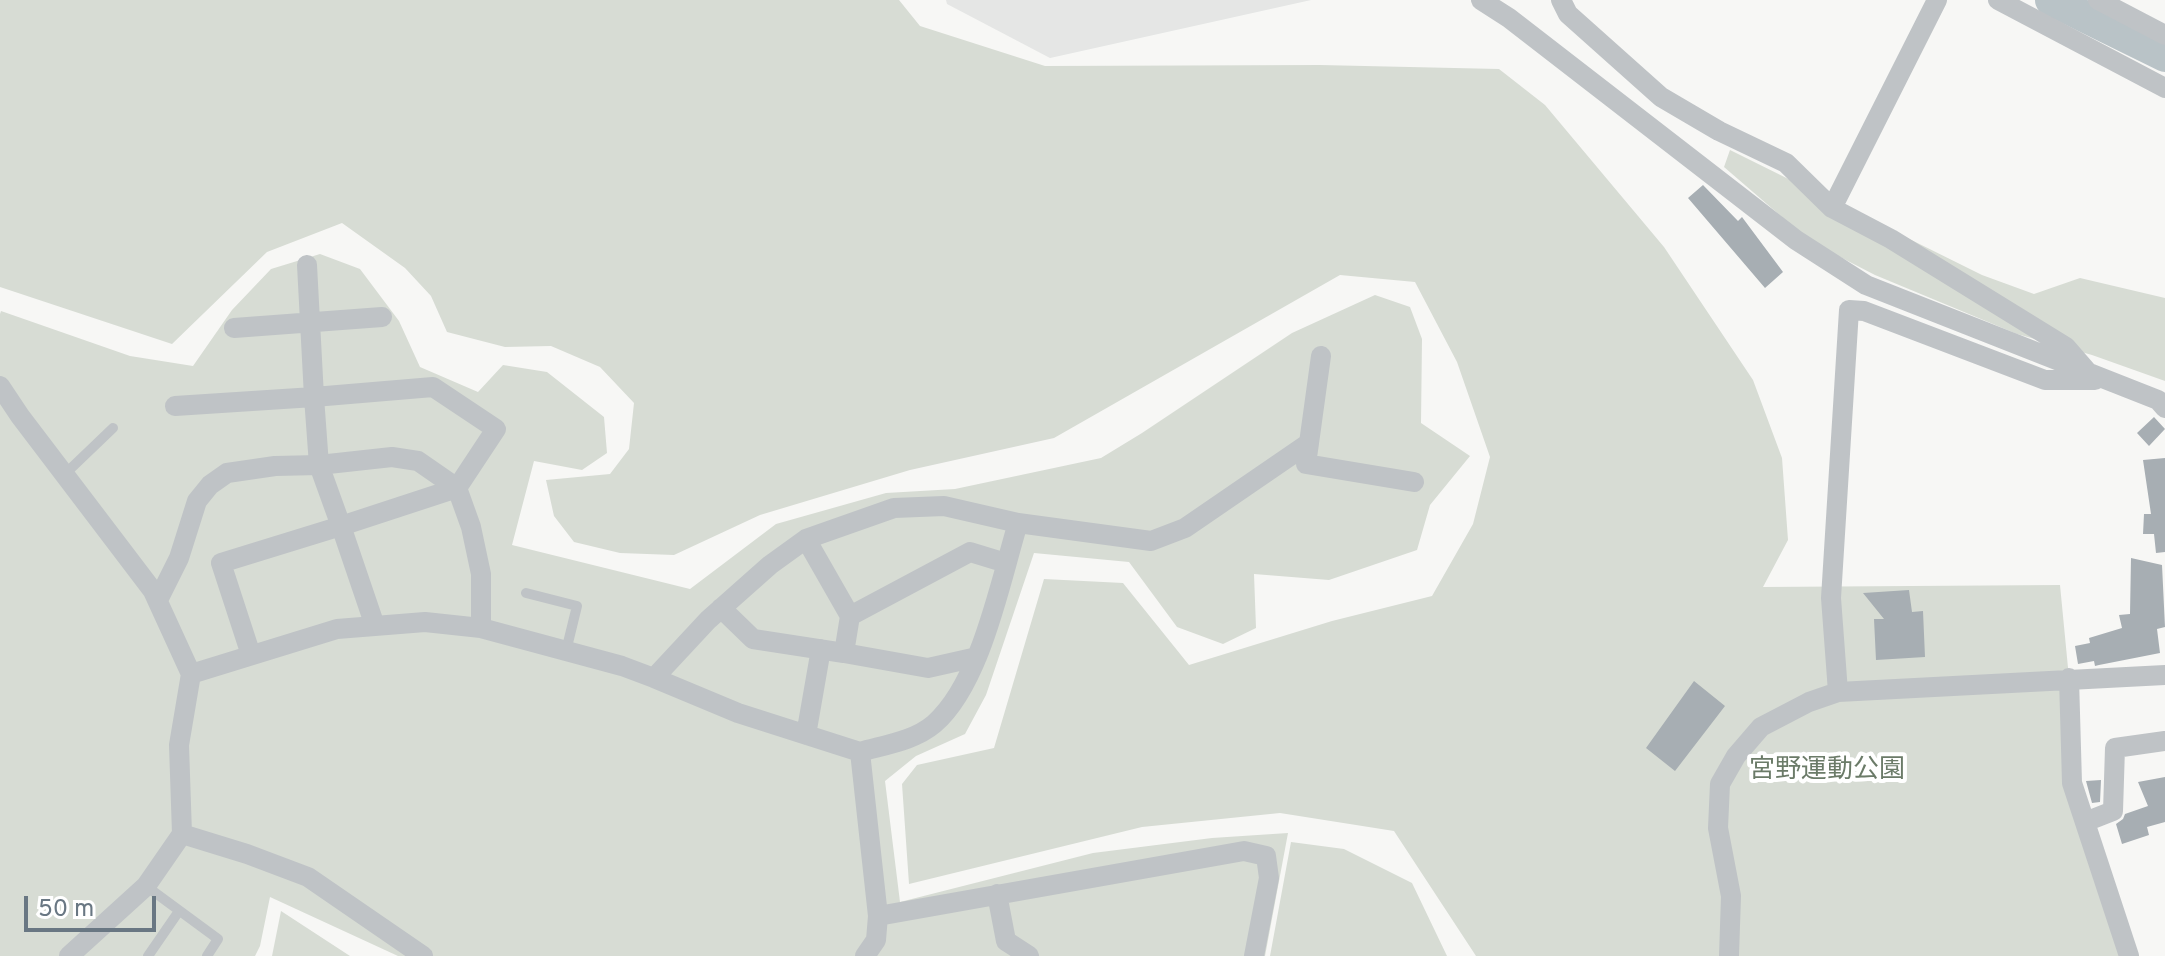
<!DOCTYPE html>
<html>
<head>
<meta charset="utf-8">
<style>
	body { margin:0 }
	#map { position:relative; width:2165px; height:956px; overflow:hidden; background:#f7f7f5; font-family:Overpass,sans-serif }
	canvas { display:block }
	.scale { position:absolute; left:24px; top:896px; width:132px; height:36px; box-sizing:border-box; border:4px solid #697783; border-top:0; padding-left:10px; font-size:24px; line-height:28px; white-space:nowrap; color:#697783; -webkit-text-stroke:6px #fff; paint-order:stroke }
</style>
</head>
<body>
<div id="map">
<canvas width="2165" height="956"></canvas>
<div class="scale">50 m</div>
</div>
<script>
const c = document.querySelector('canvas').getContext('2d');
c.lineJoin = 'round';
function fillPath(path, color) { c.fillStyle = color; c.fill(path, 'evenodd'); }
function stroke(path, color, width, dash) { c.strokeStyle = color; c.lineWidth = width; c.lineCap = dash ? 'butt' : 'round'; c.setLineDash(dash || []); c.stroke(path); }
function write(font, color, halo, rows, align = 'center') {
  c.font = font + ' Overpass,"Noto Sans JP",sans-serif'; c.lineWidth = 8; c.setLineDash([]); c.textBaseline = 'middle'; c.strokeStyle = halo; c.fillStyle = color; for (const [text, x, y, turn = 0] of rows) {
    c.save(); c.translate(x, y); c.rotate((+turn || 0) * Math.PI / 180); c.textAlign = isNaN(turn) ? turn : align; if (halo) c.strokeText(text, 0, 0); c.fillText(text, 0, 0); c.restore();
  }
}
const built = new Path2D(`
	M946 0H1311L1050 58 947 4Z`);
const green = new Path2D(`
	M0 0H899L920 26 1045 66 1320 65 1499 69 1545 105 1664 247 1753 380 1782 458 1788 540 1763 587 2060 585 2069 678 2072 783 2129 956H1476L1394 831 1280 813 1142 827 909 884 902 784 917 765 994 748 1044 579 1123 583 1189 665 1332 621 1432 596 1473 524 1490 457 1457 362 1415 282 1340 275 1054 438 910 470 760 515 674 555 620 553 574 542 554 516 546 480 610 474 629 449 634 403 600 367 551 346 505 347 447 332 431 296 405 268 342 223 267 252 172 344 0 287Z
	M1730 150 1982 275 2034 294 2080 278 2165 298V381L2092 355 2017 334 1875 275 1811 242 1724 167Z
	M320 254 360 269 399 321 420 367 478 392 503 365 547 372 604 417 607 453 582 470 534 461 512 545 690 589 776 524 886 493 955 489 1101 458 1142 433 1292 333 1375 295 1410 307 1422 339 1421 423 1470 456 1430 505 1417 550 1329 580 1254 574 1256 628 1223 644 1177 627 1129 562 1034 553 986 695 965 734 916 756 885 781 900 902 1093 853 1212 838 1288 833 1265 956H398L270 897 260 946 255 956H0V314L1 311 130 356 193 366 232 310 271 269Z
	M1291 842 1344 849 1412 883 1447 956H1270Z
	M281 911 350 956H272Z`);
const river = new Path2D(`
	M2051 0 2165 56`);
const building = new Path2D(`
	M1703 185 1738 221 1742 217 1783 272 1765 288 1688 198Z
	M2154 417 2165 429 2149 446 2137 433Z
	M2165 458V552L2156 553 2154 534H2143L2144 514H2151L2143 460Z
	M2131 558 2162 565 2165 627 2157 629 2160 653 2099 665 2095 666 2094 661 2078 664 2075 646 2090 643 2089 638 2122 628 2119 615 2130 614Z
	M1909 590 1912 612 1923 611 1925 657 1876 660 1874 619H1884L1863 593Z
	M1694 681 1725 706 1675 771 1646 748Z
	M2165 777V822L2147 827 2149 835 2122 844 2116 824 2123 819 2125 814 2148 806 2138 782Z
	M2101 780 2100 802 2092 803 2086 781Z`);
const lane = new Path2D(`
	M65 474 113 428
	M526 593 577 606 566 651
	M146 886 218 939 207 956
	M148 956 179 911`);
const street = new Path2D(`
	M1481 0 1509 18 1796 240 1866 285 2158 400 2165 408
	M1561 0 1568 14 1661 97 1719 131 1786 163 1832 208 1891 239 2066 347 2086 370
	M1998 0 2165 88
	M2098 0 2165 35
	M1832 208 1937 0
	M234 328 382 317
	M0 386 20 416 153 591 191 674 179 745 182 834 146 886 69 956
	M175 406 314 397 307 265
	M1309 443 1306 464 1414 482
	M806 539 850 616
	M158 600 179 558 197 501 210 485 227 473 275 466 319 465 392 457 418 461 457 488 496 429 433 387 314 397 319 465 341 526 221 563 251 655
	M721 608 753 639 844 653 850 616 970 552 1006 563
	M375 626 341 526 457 488 471 527 481 574V628
	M844 653 928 668 977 657
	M191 674 337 629 425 622 481 628 622 666 654 678 708 620 770 565 806 539 894 508 944 506 1018 523 1151 541 1185 528 1309 443 1321 356
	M654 678 738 713 860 752 878 916 876 940 865 956
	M2069 678 2072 783 2129 956
	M1838 692 1831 598 1849 310 1864 311 2045 380H2095
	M806 735 821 649
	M860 752C884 745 914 741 934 724 981 683 1000 582 1018 523
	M2085 822 2113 811 2115 748 2165 741
	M182 834 247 854 308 877 423 956
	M997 894 1006 941 1029 956
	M878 916 1244 851 1266 856 1269 878 1254 956
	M1729 956 1731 896 1718 828 1720 784 1736 756 1761 727 1809 702 1838 692 2165 675`);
const parkNames = [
	["宮野運動公園",1827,772]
];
fillPath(built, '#e5e6e5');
fillPath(green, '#d7dcd4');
stroke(river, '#b9c3c7', 32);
fillPath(building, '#a7aeb3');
stroke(lane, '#bfc3c6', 10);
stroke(street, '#bfc3c6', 20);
write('26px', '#6b7b68', '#fff', parkNames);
</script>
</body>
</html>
